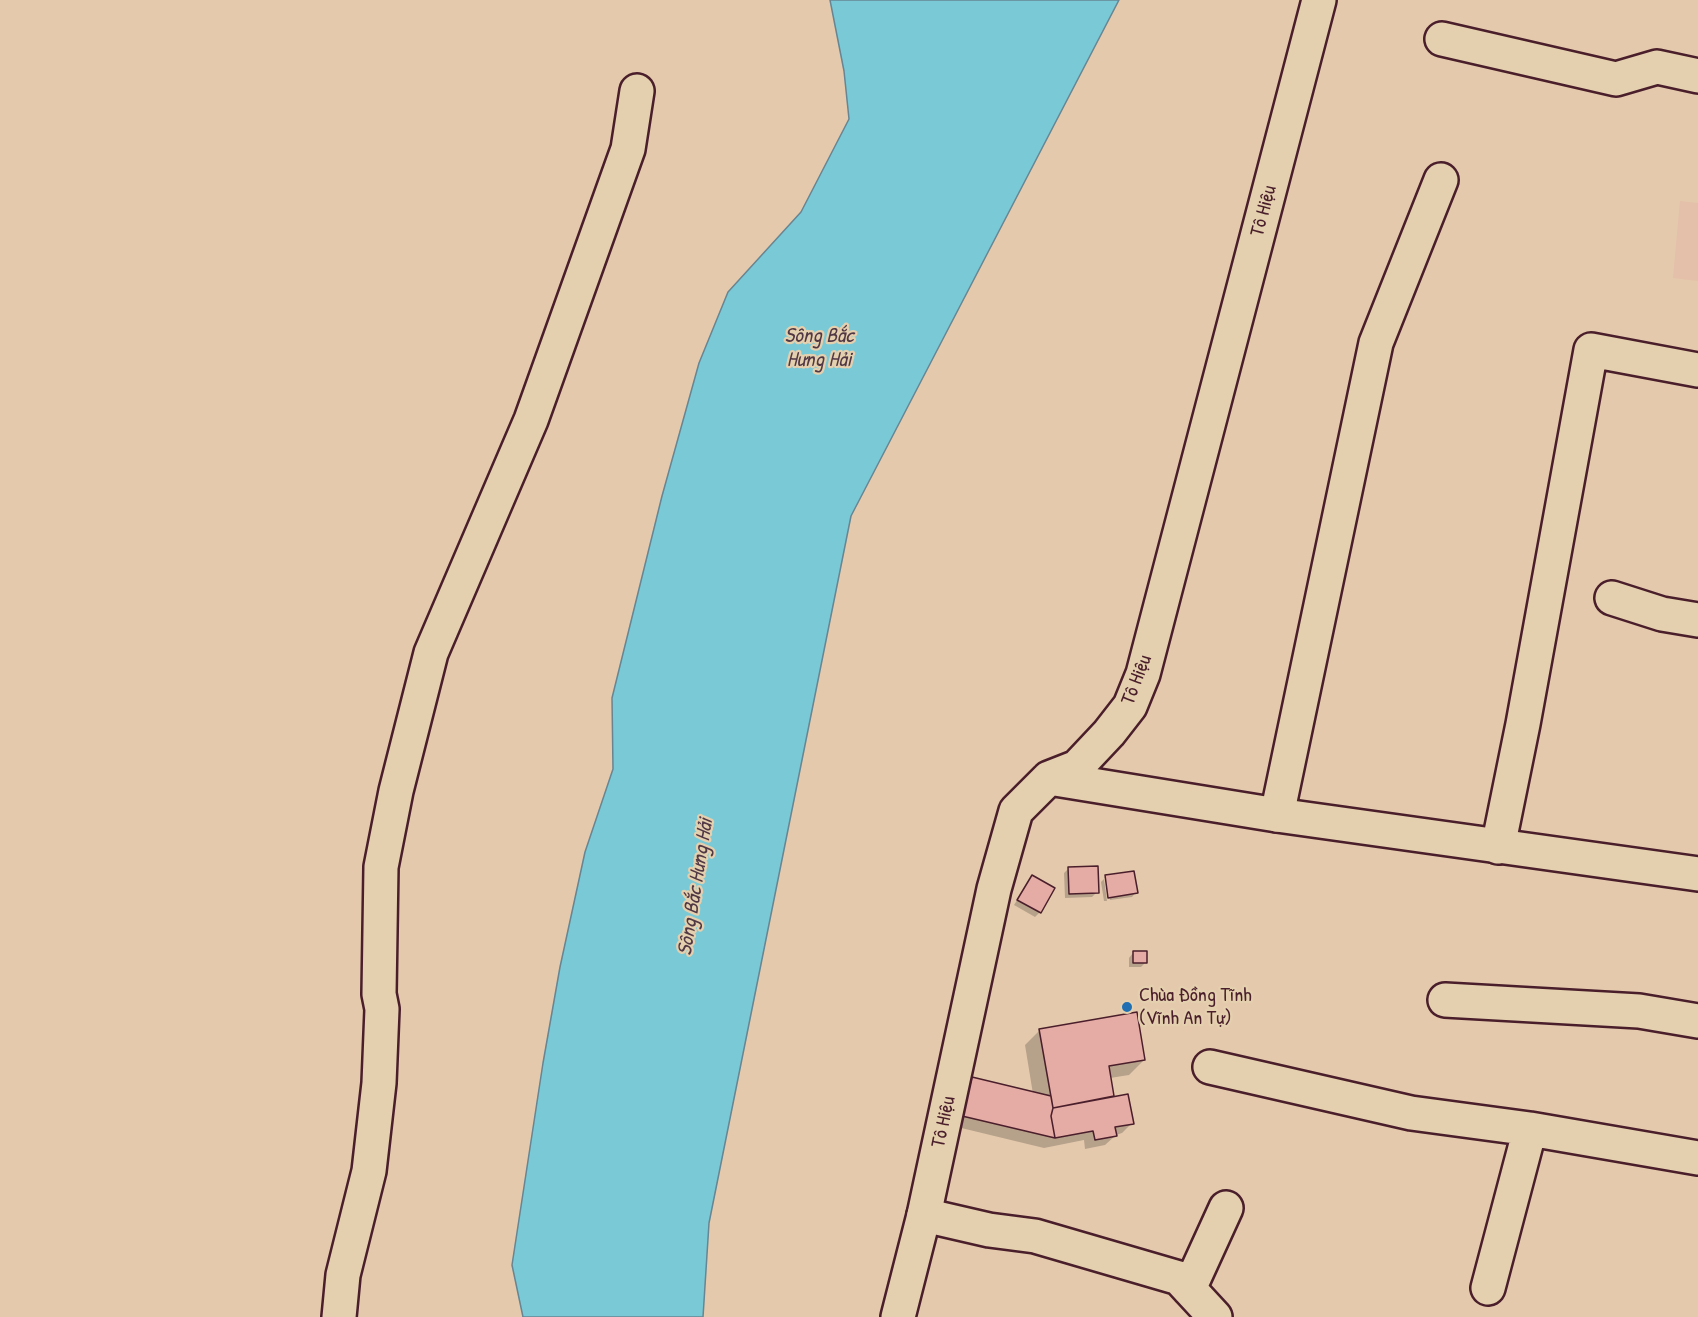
<!DOCTYPE html>
<html>
<head>
<meta charset="utf-8">
<style>
	body { margin:0 }
	canvas { display:block; background:#e4c9ac }
</style>
</head>
<body>
<canvas width="1698" height="1317"></canvas>
<script>
const c = document.querySelector('canvas').getContext('2d');
c.lineJoin = 'round';
function fillPath(path, color) { c.fillStyle = color; c.fill(path, 'evenodd'); }
function stroke(path, color, width, dash) { c.strokeStyle = color; c.lineWidth = width; c.lineCap = dash ? 'butt' : 'round'; c.setLineDash(dash || []); c.stroke(path); }
function write(font, color, halo, rows, align = 'center') {
  c.font = font + ' "Patrick Hand",sans-serif'; c.lineWidth = 4.5; c.setLineDash([]); c.textBaseline = 'middle'; c.strokeStyle = halo; c.fillStyle = color; for (const [text, x, y, turn = 0] of rows) {
    c.save(); c.translate(x, y); c.rotate((+turn || 0) * Math.PI / 180); c.textAlign = isNaN(turn) ? turn : align; if (halo) c.strokeText(text, 0, 0); c.fillText(text, 0, 0); c.restore();
  }
}
const built = new Path2D(`
	M1680 201 1698 203V281L1673 278Z`);
const water = new Path2D(`
	M830 0H1119L851 516 709 1223 703 1317H523L512 1265 543 1063 560 967 585 852 613 769 612 698 662 496 699 363 728 292 801 212 849 119 844 71Z`);
const shadow = new Path2D(`
	M1069 868 1097 892 1092 897 1065 898 1064 873Z
	M1032 877 1040 912 1035 917 1014 905Z
	M1105 877 1136 892 1132 897 1110 900 1107 878H1104Z
	M1104 879 1107 901H1104L1101 882Z
	M1133 953 1145 963 1141 967H1129V958Z
	M1040 1030 1144 1060 1129 1075 1110 1078 1113 1096 1109 1099 1132 1123 1122 1133 1116 1135 1105 1145 1085 1149 1084 1140 1044 1148 953 1126 962 1089 972 1079 1033 1094 1025 1045Z`);
const building = new Path2D(`
	M1098 866 1099 893 1069 894 1068 867Z
	M1134 871 1138 893 1108 898 1105 875Z
	M1032 875 1055 888 1041 913 1017 900Z
	M1133 951H1147V963H1133Z
	M1137 1012 1145 1060 1109 1066 1114 1096 1053 1108 1039 1029Z
	M972 1077 1051 1096 1053 1108 1051 1116 1055 1138 962 1116Z
	M1128 1094 1134 1124 1115 1127 1117 1136 1095 1140 1093 1131 1055 1138 1051 1116 1053 1108Z`);
const street = new Path2D(`
	M1442 39 1616 79 1657 67 1698 76
	M1612 598 1662 614 1698 620
	M1277 815 1376 343 1441 180
	M1498 847 1523 724 1591 350 1698 370
	M1445 1000 1639 1011 1698 1021
	M1210 1067 1411 1113 1530 1129 1698 1158
	M924 1215 989 1230 1035 1236 1179 1278 1215 1317
	M1488 1288 1530 1129
	M1189 1289 1226 1208
	M339 1317 343 1275 369 1171 379 1083 382 1009 379 994 381 867 396 791 431 653 531 420 628 149 637 91`);
const secondary = new Path2D(`
	M1049 778 1277 815 1698 874
	M898 1317 924 1215 994 889 1016 811 1049 778 1077 767 1109 733 1130 706 1143 674 1319 0`);
const markers = [
	[1127,1007,6,"#1f6fb2"]
];
const streetNames = [
	["Tô Hiệu",1264,211,-75],
	["Tô Hiệu",1137,680,-69],
	["Tô Hiệu",944,1122,-78]
];
const poiNames = [
	["Chùa Đồng Tĩnh",1139,996],
	["(Vĩnh An Tự)",1139,1019]
];
const waterNames = [
	["Sông Bắc",819,336],
	["Hưng Hải",819,360],
	["Sông Bắc Hưng Hải",696,887,-81]
];
fillPath(built, '#e4c0aa');
fillPath(water, '#7ac9d7');
stroke(water, '#678592', 1.5);
fillPath(shadow, '#0003');
fillPath(building, '#e5aba5');
stroke(building, '#4a1f2b', 1.5);
stroke(street, '#4a1f2b', 38);
stroke(secondary, '#4a1f2b', 38);
stroke(street, '#e4d0ae', 33);
stroke(secondary, '#e4d0ae', 33);
for (const [x, y, r, color] of markers) { const dot = new Path2D(); dot.arc(x, y, r, 0, 2 * Math.PI); c.fillStyle = color; c.fill(dot); stroke(dot, '#e4d0ae', 2); }
write('20px', '#4a1f2b', '#e4d0ae', streetNames);
write('20px', '#4a1f2b', '#e4d0ae', poiNames, 'left');
write('italic 21px', '#513845', '#e4d0ae', waterNames);
</script>
</body>
</html>
